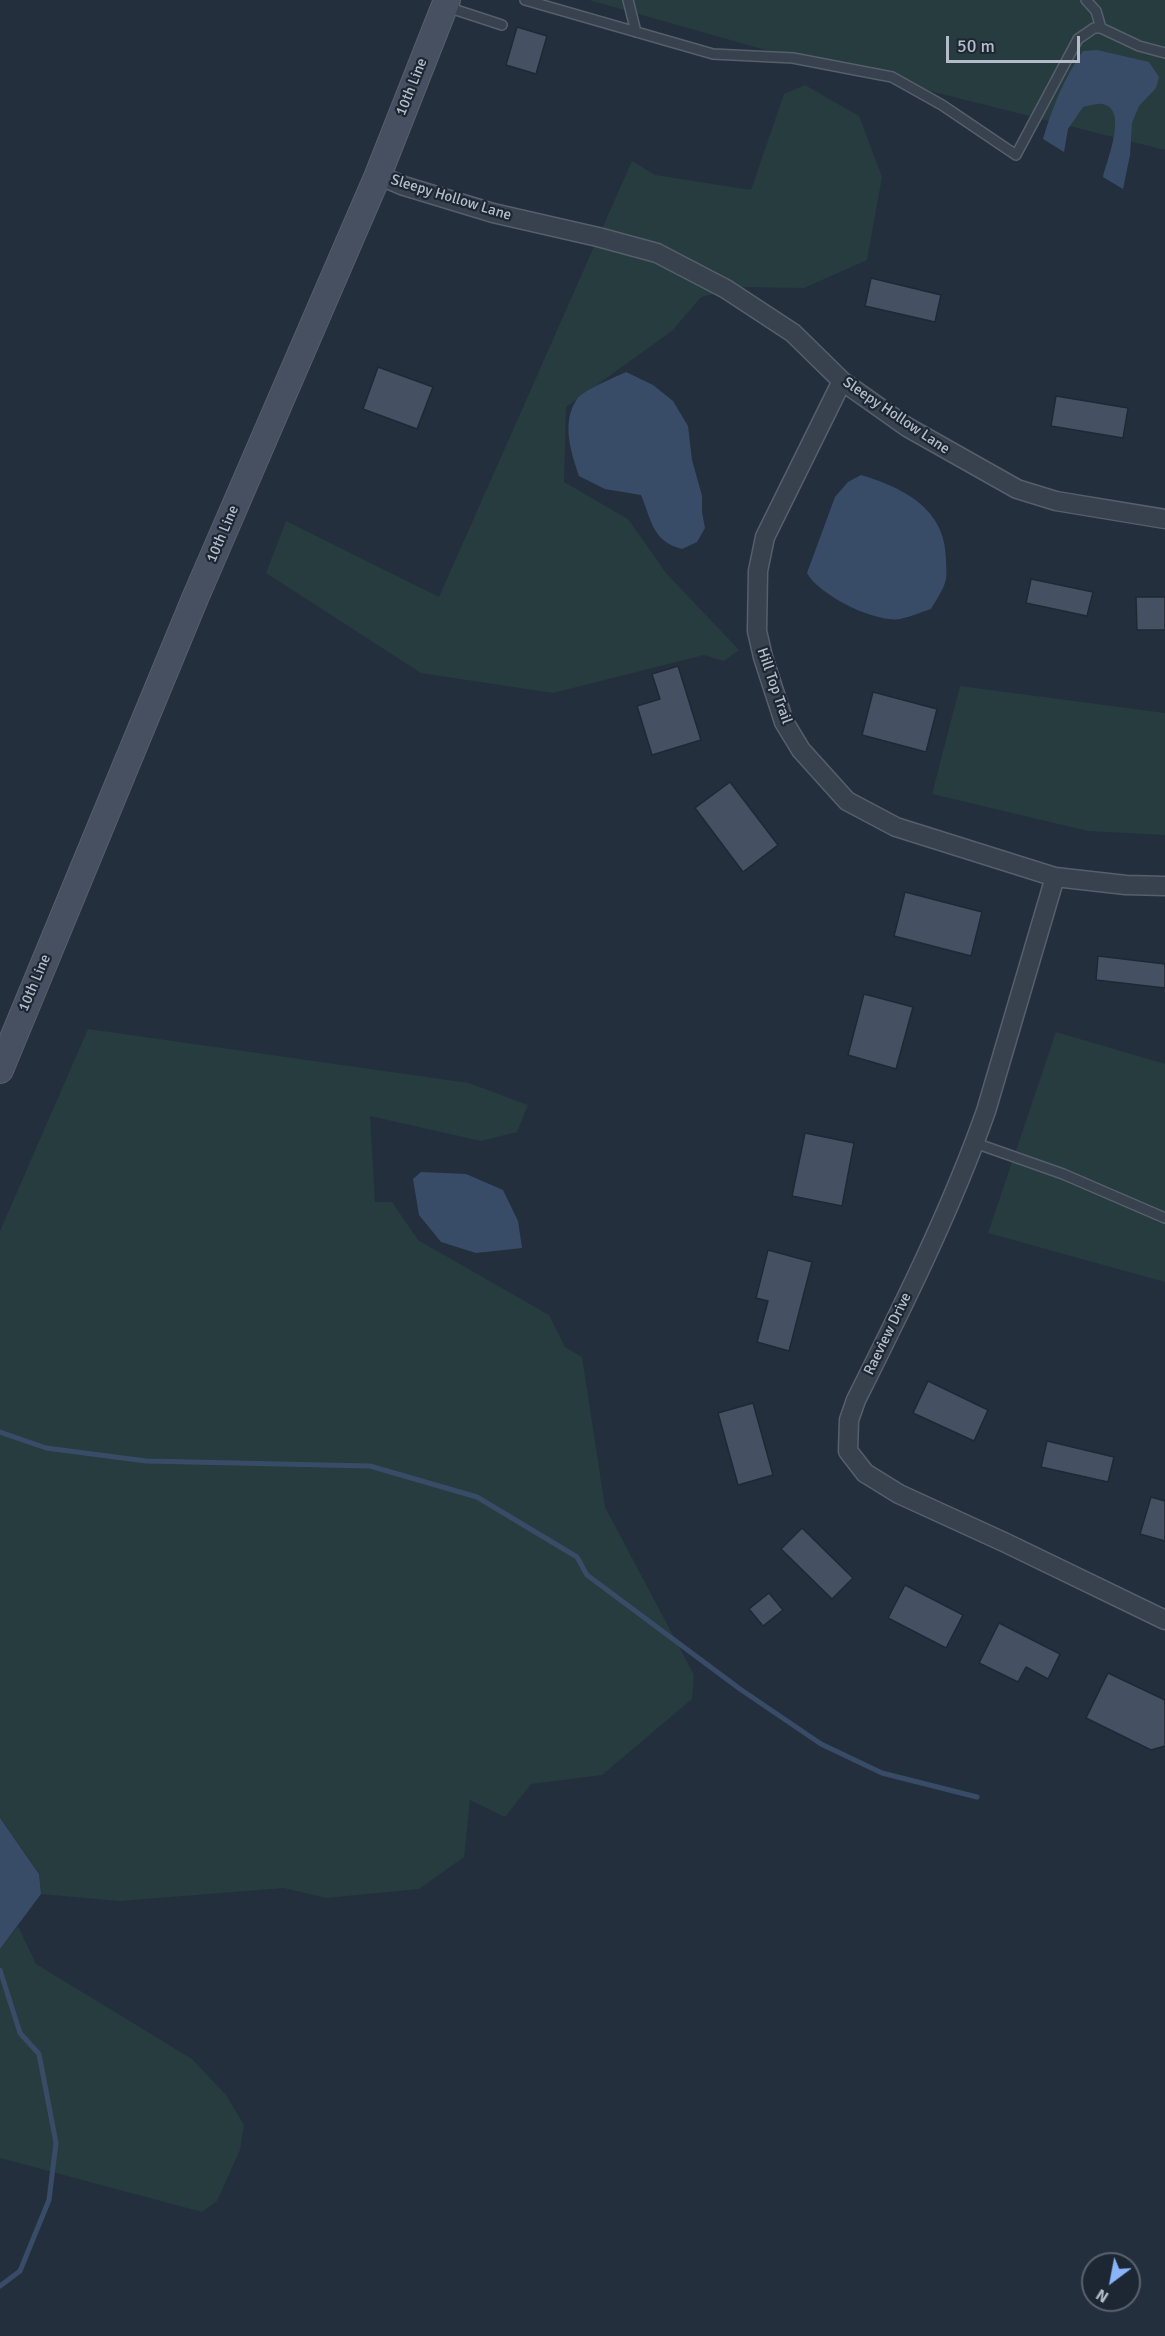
<!DOCTYPE html>
<html>
<head>
<meta charset="utf-8">
<style>
	body { margin:0 }
	#map { position:relative; width:1165px; height:2336px; overflow:hidden; background:#242f3e; font-family:Signika,sans-serif }
	canvas { display:block }
	.north { position:absolute; left:1081px; top:2252px; width:60px; height:60px; box-sizing:border-box; background:#1d2633; border:2px solid #59626f; border-radius:50%; rotate:212deg; font-size:16px; font-weight:700; line-height:24px; text-align:center; color:#b4bcc9 }
	.north::after { content:''; display:block; margin:auto; width:21px; height:27px; background:#8ab4f8; clip-path:polygon(50% 0,100% 100%,50% 72%,0 100%) }
	.scale { position:absolute; left:946px; top:36px; width:134px; height:27px; box-sizing:border-box; border:3px solid #b4bcc9; border-top:0; padding-left:8px; font-size:18px; line-height:21px; white-space:nowrap; color:#b4bcc9; -webkit-text-stroke:4px #1d2633; paint-order:stroke }
</style>
</head>
<body>
<div id="map">
<canvas width="1165" height="2336"></canvas>
<div class="north">N</div>
<div class="scale">50 m</div>
</div>
<script>
const c = document.querySelector('canvas').getContext('2d');
c.lineJoin = 'round';
function fillPath(path, color) { c.fillStyle = color; c.fill(path, 'evenodd'); }
function stroke(path, color, width, dash) { c.strokeStyle = color; c.lineWidth = width; c.lineCap = dash ? 'butt' : 'round'; c.setLineDash(dash || []); c.stroke(path); }
function write(font, color, halo, rows, align = 'center') {
  c.font = font + ' Signika,sans-serif'; c.lineWidth = 4.5; c.setLineDash([]); c.textBaseline = 'middle'; c.strokeStyle = halo; c.fillStyle = color; for (const [text, x, y, turn = 0] of rows) {
    c.save(); c.translate(x, y); c.rotate((+turn || 0) * Math.PI / 180); c.textAlign = isNaN(turn) ? turn : align; if (halo) c.strokeText(text, 0, 0); c.fillText(text, 0, 0); c.restore();
  }
}
const green = new Path2D(`
	M589 0H1165V150L762 49Z
	M805 85 859 116 882 177 867 260 804 288 741 287 701 297 672 331 566 407 564 482 628 519 666 573 739 650 724 661 704 655 553 693 421 673 266 573 286 521 439 597 632 161 655 175 751 190 784 94Z
	M960 686 1165 713V835L1088 831 932 794Z
	M88 1029 469 1083 528 1105 517 1132 481 1141 370 1116 375 1202H392L418 1240 549 1315 565 1347 582 1357 605 1507 694 1675 692 1699 602 1775 531 1784 505 1817 470 1800 464 1857 419 1889 326 1898 284 1888 120 1901 41 1894 39 1873 0 1818V1231Z
	M1056 1032 1165 1064V1282L988 1233Z
	M18 1926 36 1964 192 2059 226 2095 244 2125 240 2150 217 2201 202 2212 0 2158V1949Z`);
const water = new Path2D(`
	M1097 50 1149 62 1159 77 1156 88 1139 106 1132 123 1130 155 1123 189 1103 177C1107 160 1129 108 1102 104 1096 103 1089 106 1083 107L1068 129 1064 152 1043 139C1052 108 1064 78 1083 51Z
	M626 372 653 385 673 401 688 426 692 460 702 496V512L705 528 697 542 682 549C652 541 652 521 641 495L605 489 579 476C571 452 561 422 577 399 585 389 614 378 626 372Z
	M861 475C904 488 946 509 946 560 946 566 947 573 946 579 944 589 936 600 931 609 921 612 910 617 900 619 875 623 819 595 807 573L835 497 848 482Z
	M421 1172 466 1174 503 1190 518 1221 522 1248 476 1253 441 1242 419 1215 413 1179Z
	M0 1818 39 1874 41 1894 0 1949Z`);
const stream = new Path2D(`
	M0 1432 46 1448 146 1461 370 1466 477 1497 577 1557 587 1575 740 1689 821 1744 882 1773 977 1797
	M0 1970 20 2033 39 2054 56 2143 49 2200 20 2271 0 2286`);
const building = new Path2D(`
	M517 27 547 36 536 74 506 65Z
	M871 278 941 295 935 322 865 306Z
	M378 367 433 387 417 429 363 409Z
	M1056 396 1128 408 1123 438 1051 426Z
	M1031 579 1093 592 1087 616 1026 603Z
	M1136 597H1165V630H1137Z
	M678 666 701 740 652 755 637 706 660 699 652 674Z
	M873 692 937 709 926 752 862 735Z
	M730 782 778 845 743 872 695 808Z
	M905 892 982 912 971 956 894 936Z
	M1098 956 1165 964V988L1096 980Z
	M864 994 913 1007 896 1069 848 1055Z
	M805 1133 854 1143 842 1206 792 1196Z
	M768 1250 812 1262 789 1351 757 1342 768 1301 756 1298Z
	M928 1381 988 1410 974 1441 913 1413Z
	M753 1403 773 1475 738 1485 718 1413Z
	M1047 1441 1114 1457 1108 1482 1041 1467Z
	M1151 1497 1165 1501V1541L1140 1534Z
	M802 1528 853 1578 832 1599 781 1549Z
	M905 1585 963 1615 946 1648 888 1618Z
	M769 1593 783 1610 763 1626 749 1609Z
	M999 1623 1060 1654 1048 1679 1026 1667 1018 1682 979 1663Z
	M1108 1673 1165 1700V1746L1151 1750 1086 1718Z`);
const service = new Path2D(`
	M525 0 713 54 793 58 892 77 942 105 1016 155 1078 39 1094 28H1101L1139 46 1165 53
	M628 0 636 32
	M1086 0 1096 11 1101 28
	M447 7 502 25
	M975 1143 1063 1174 1165 1218`);
const minor = new Path2D(`
	M378 175 404 186 493 213 598 237 657 253 726 289 793 333 842 381 907 427 1017 489 1056 501 1165 519
	M842 381 765 537 758 571 757 631 763 657 784 722 801 750 847 801 896 827 1055 877 1126 885 1165 886
	M1055 877 986 1111C951 1210 903 1306 856 1400L849 1420 848 1451 865 1473 899 1494 1006 1543 1165 1620`);
const secondary = new Path2D(`
	M0 1070 196 596 378 175 447 0`);
const streetNames = [
	["10th Line",412,87,-68],
	["Sleepy Hollow Lane",451,198,17],
	["Sleepy Hollow Lane",896,416,34],
	["10th Line",223,534,-67],
	["Hill Top Trail",774,686,71],
	["10th Line",35,983,-67],
	["Raeview Drive",888,1334,-64]
];
fillPath(green, '#263c3f');
fillPath(water, '#394c67');
stroke(stream, '#394c67', 5);
fillPath(building, '#455162');
stroke(building, '#1f2835', 1.5);
stroke(service, '#565f6c', 12);
stroke(minor, '#565f6c', 21);
stroke(secondary, '#565f6c', 28);
stroke(service, '#38414e', 9);
stroke(minor, '#38414e', 18);
stroke(secondary, '#465061', 26);
write('15px', '#b4bcc9', '#1d2633', streetNames);
</script>
</body>
</html>
